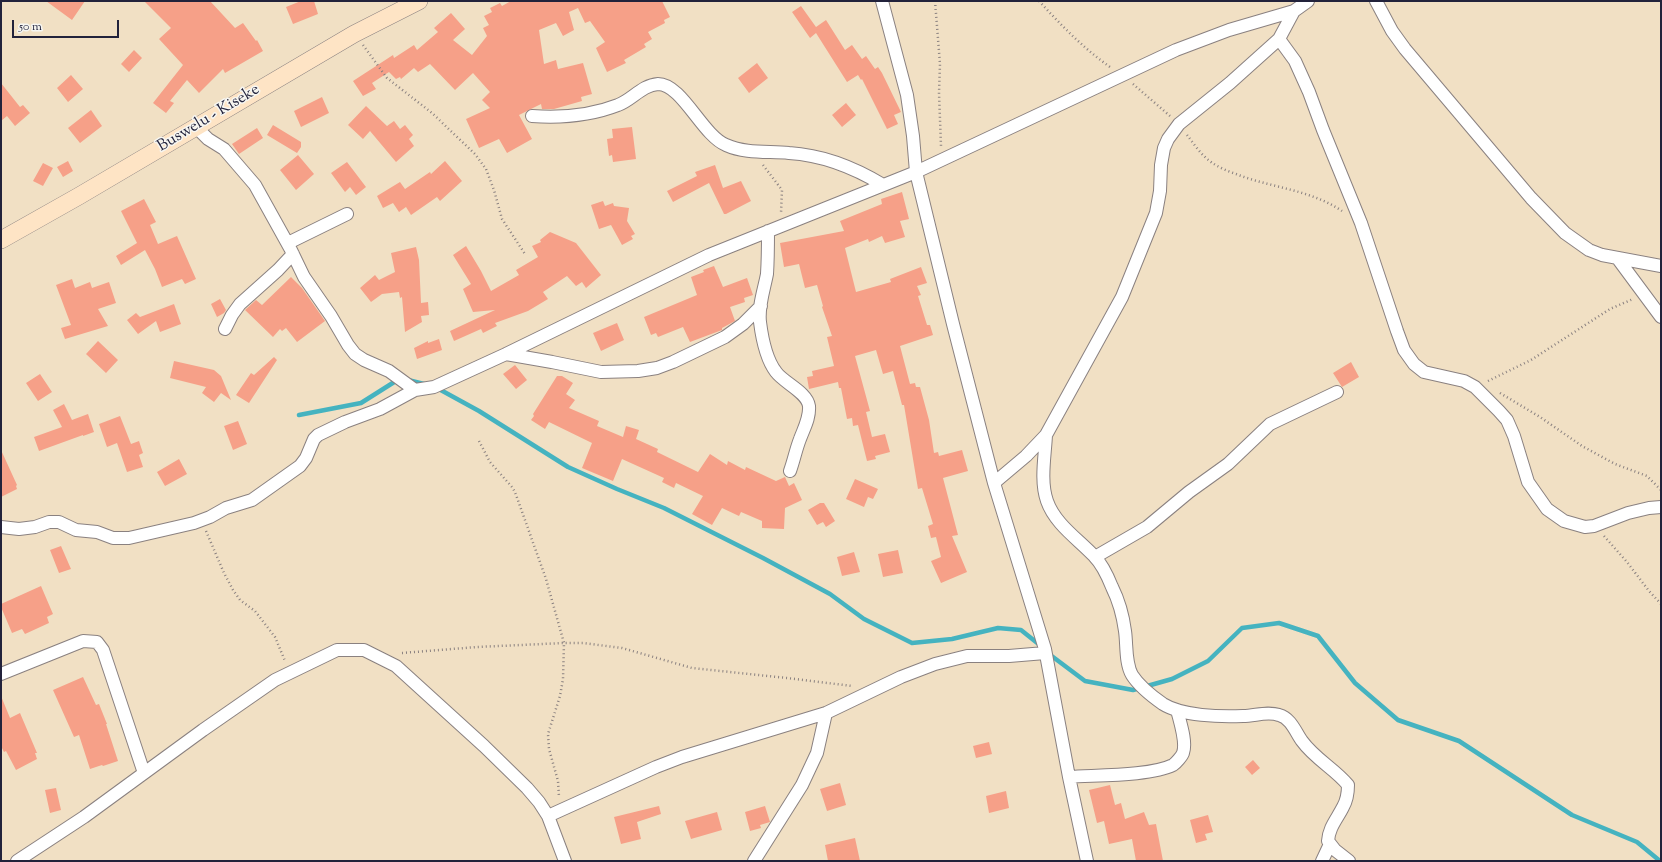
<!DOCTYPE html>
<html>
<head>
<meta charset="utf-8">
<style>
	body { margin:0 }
	#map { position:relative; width:1662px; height:862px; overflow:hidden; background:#f1e0c4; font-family:"Sorts Mill Goudy",serif }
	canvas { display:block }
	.frame { position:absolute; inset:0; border:2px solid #22223b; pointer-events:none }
	.scale { position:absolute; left:12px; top:20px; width:107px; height:18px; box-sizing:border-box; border:2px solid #22223b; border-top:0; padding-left:5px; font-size:12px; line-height:14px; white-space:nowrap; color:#22223b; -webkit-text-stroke:3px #f6f6f2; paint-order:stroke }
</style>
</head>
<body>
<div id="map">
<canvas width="1662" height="862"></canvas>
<div class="frame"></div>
<div class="scale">50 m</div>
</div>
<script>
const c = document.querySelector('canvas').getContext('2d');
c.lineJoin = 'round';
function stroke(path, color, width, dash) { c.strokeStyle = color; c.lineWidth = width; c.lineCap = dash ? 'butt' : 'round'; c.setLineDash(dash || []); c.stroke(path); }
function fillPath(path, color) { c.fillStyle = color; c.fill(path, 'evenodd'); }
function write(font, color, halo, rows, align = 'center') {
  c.font = font + ' "Sorts Mill Goudy",serif'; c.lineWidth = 3; c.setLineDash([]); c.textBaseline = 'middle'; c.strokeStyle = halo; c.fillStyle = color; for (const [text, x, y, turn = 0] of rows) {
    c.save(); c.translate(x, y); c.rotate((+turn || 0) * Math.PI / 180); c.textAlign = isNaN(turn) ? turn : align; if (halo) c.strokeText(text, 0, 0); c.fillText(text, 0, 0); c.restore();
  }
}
const stream = new Path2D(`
	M408 380 424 384
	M437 388 479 411 568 467 617 489 664 508 763 558 830 594 864 619 912 643 952 639 998 628 1021 630 1041 646
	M299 415 361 403 399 379
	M1049 654 1085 681 1133 690 1172 679 1208 661 1242 628 1279 623 1318 636 1355 683 1398 720 1459 741 1572 815 1637 842 1660 861`);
const building = new Path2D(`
	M46 1H85L72 20Z
	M144 1H210L235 28 243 23 256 41 257 40 263 51 225 73 223 69 199 93 187 80 170 101 174 103 166 113 153 103 183 65 159 39 171 28Z
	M301 1H314L318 14 293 24 286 7Z
	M511 1H662L670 17 664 20 665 23 648 32 652 39 644 44 646 47 624 60 626 63 607 72 596 48 605 42 590 21 585 23 578 8 569 12 574 30 563 36 556 23 539 30 544 64 556 60 558 69 583 63 592 94 581 97 582 101 554 109H542L541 104 519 115 532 139 507 153 499 139 479 148 466 119 490 108 482 100 490 92 473 73 455 90 430 64 418 72 414 68 401 79 400 77 396 79 389 72 372 83 376 89 363 96 353 81 393 55 394 58 414 45 417 50 438 32 434 28 451 13 465 29 453 40 472 55 487 36 483 28 489 25 484 16 492 12 490 8 500 3 502 6Z
	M801 6 816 27 826 20 845 50 852 45 862 59 866 56 875 69 878 67 882 73 901 112 894 115 898 124 887 129 862 79 861 80 858 75 847 82 816 33 810 38 792 12Z
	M134 50 142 58 129 72 121 64Z
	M757 63 768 78 749 93 738 78Z
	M71 75 83 89 68 102 57 88Z
	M1 83 20 107 23 105 30 113 15 126 7 116 1 121Z
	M322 97 329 113 301 127 294 111Z
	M846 103 856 115 842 127 832 115Z
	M366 106 387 126 394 121 400 129 405 125 413 135 409 139 414 146 396 162 370 131 363 139 348 125Z
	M91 110 102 126 80 143 68 128Z
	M273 125 301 142V147L297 153 267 135Z
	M632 127 636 159 613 162 612 155 609 156 607 139 613 138 612 129Z
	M257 128 263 138 239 154 232 144Z
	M298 155 314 174 296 190 280 170Z
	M68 161 73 171 63 177 57 167Z
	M445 161 462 181 440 201 437 197 411 215 406 207 399 212 393 203 383 208 377 196 400 182 405 189 430 172 431 174Z
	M347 162 366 187 356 195 350 187 345 192 331 173Z
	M43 163 53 168 43 186 33 181Z
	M715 165 723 188 741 181 751 201 726 214H724L709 183 673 202 667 191 697 176 695 172Z
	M902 192 909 219 900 221 905 237 885 243 882 236 869 242 868 239 845 248 856 292 891 282 890 279 921 267 927 283 917 286 921 295 918 296 927 325H930L933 335 900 346 910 384 915 383 916 387H920L929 420 934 453 938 452 939 456 962 450 968 471 943 478 958 535 952 536 967 572 941 583 931 561 941 557 936 537 931 538 928 526 933 524 922 488 918 489 904 405H902L893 371 883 374 876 350 855 356 870 411 866 412 872 437 885 434 890 452 875 456 876 459 867 461 858 425 853 426 852 418 847 419 841 388H839L838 382 809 389 807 377 813 376 812 371 834 366 827 337 832 336 822 307 823 306 817 285 805 288 799 264 784 267 780 243 844 231 840 221 882 204 881 199Z
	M144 199 156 222 150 225 158 244 177 236 196 279 185 284 182 279 162 287 155 269 145 250 121 265 116 256 137 243 121 211Z
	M603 201 605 206 613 203 614 206 629 208 627 221 635 234 631 236 633 239 622 245 611 225 599 229 591 205Z
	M550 232 576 243 601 275 586 288 582 282 576 286 567 276 543 292 548 299 528 311 495 323 497 326 483 333 481 329 454 341 450 331 495 310 473 312 463 289 471 284 453 255 466 246 481 271 491 291 519 275 516 270 538 257 532 246 541 242 540 240Z
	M416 247 419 260 421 303 428 302 429 315 421 316 422 322 405 332 402 297 400 298 399 292 382 294 371 302 360 288 375 275 379 280 395 272 391 253Z
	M714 266 723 287 747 278 753 295 744 298 745 302 730 307 735 321 722 328V330L690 342 683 327 658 337 656 333 651 335 644 317 697 295 691 277 704 272 703 270Z
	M291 277 302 288 325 321 297 342 286 328 282 331 280 329 273 337 245 310 256 300 262 305Z
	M72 279 75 288 90 282 92 288 109 282 116 303 98 309 108 326 65 339 61 328 71 325 56 285Z
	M220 299 226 310 224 313 217 317 211 304Z
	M174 304 181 324 160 332 156 321 138 334 127 320 136 313 140 317Z
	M617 323 624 340 601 351 593 333Z
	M439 339 442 350 417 359 414 348 428 341V343Z
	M98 341 118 360 106 373 86 354Z
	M274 357 277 360 249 403 236 395 251 373 254 375Z
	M174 361 214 370 221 376 231 400 221 393 214 402 202 393 206 387 170 378Z
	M1351 362 1359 377 1342 387 1333 373Z
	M515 365 527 380 516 389 503 374Z
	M40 374 52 392 38 401 26 383Z
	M557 376H562L573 383 566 394 575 400 569 408 599 421 597 426 623 437 626 426 639 430 636 439 658 449 657 452 698 472 710 454 727 465 728 461 745 470 746 467 776 481 785 477 789 486 794 483 802 500 785 508 784 529 762 528V521L741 512 739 516 722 508 712 525 692 514 703 496 676 483 674 488 662 482 664 478 622 459 613 481 582 468 592 443 549 422 545 429 531 420 534 416 533 414Z
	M64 404 72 420 88 414 94 432 83 436V435L39 451 34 437 62 427 53 410Z
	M120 416 131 444 139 441 143 453 139 455 143 467 127 472 117 443 107 447 99 424Z
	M238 421 247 444 233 450 224 426Z
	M1 450 17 485 16 486 17 489 1 497Z
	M179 459 187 474 165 486 157 472Z
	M855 479 878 489 873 499 868 497 864 507 846 499Z
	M820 503H824L835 521 826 527 823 522 817 525 808 510Z
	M61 546 71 569 59 573 50 550Z
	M898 550 903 573 883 577 878 554Z
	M854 552 860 572 842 576 837 557Z
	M41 586 53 614 47 617 49 623 25 634 22 629 12 633 1 607V604Z
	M83 677 96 705 99 704 107 724H106L118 761 103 766 102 765 90 769 79 735 74 737 53 690Z
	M1 696 10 718 20 713 37 753H35L37 759 16 770 6 751 4 752 1 746Z
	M989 742 992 754 976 758 973 746Z
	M1253 760 1260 768 1252 775 1245 767Z
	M840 783 846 805 827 811 820 789Z
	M1110 785 1115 805 1121 803 1125 819 1144 812 1149 825 1156 824 1163 861H1136L1132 839 1109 844 1104 821 1097 823 1089 790Z
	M56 788 61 810 50 813 45 790Z
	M1006 791 1009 808 989 813 986 796Z
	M659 806 661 814 637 822 641 839 621 844 614 817Z
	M765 806 770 822 760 825 761 828 750 831 745 812Z
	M717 812 722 830 691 839 685 821Z
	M1208 815 1213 832 1205 834 1207 840 1196 843 1190 820Z
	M855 838 860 861H828L825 845Z`);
const path = new Path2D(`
	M935 1 940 64 939 93 941 146
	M1039 1C1061 25 1083 48 1110 67
	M363 45 387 78 432 113 475 154 486 169 494 190 502 219 525 254
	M1133 84 1170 116
	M1187 135C1194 144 1201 155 1211 162 1218 167 1227 171 1236 174 1271 188 1309 189 1342 211
	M763 165 782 190 781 213
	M1488 381 1531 360 1610 309 1633 299
	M1500 393 1540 417 1582 446 1615 464 1647 476 1661 490
	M479 441 490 462 512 487 515 492 546 579 564 643 563 679 560 696 548 734 549 749 558 781 559 797
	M206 531 224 573 233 590 240 600 255 611 275 637 285 661
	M1604 536 1627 562 1649 591 1661 604
	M402 653 477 647 564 643H583L622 648 692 668 787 678 852 686`);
const street = new Path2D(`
	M882 1 907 95 913 136 916 172 953 324 994 483 1045 649 1069 777 1087 861
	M1376 1 1392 31 1405 49 1531 198 1565 233 1589 250 1602 255 1661 266
	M1279 39 1295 61 1309 92 1323 130 1361 223 1397 331 1404 350 1414 364 1424 372 1464 381 1475 387 1499 411 1507 420 1514 436 1528 482 1547 509 1564 521 1585 527 1594 526 1628 513 1649 508 1661 507
	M532 116C561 118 590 116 618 105 632 100 642 85 658 84 682 84 702 135 726 145 746 154 768 151 789 153 822 155 855 168 883 185
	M196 127 208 139 224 149 255 185 290 248 304 277 331 316 348 345 355 354 364 360 389 371 415 390
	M768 231C768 246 768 259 767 274 764 290 758 306 760 322 762 338 766 359 776 372 784 383 807 392 809 406 810 418 804 428 800 439 796 449 794 460 790 471
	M288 243 347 214
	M1618 259 1661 317
	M225 329 232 315 240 304 278 270 293 254
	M506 354 552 362 601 372 638 371 657 368 673 362 725 337 743 324 761 306
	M1046 435C1045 456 1040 481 1047 501 1055 524 1078 539 1094 556 1102 564 1108 577 1112 587 1119 601 1123 616 1125 631 1127 644 1125 663 1132 675 1139 686 1153 697 1163 704 1182 716 1220 717 1243 716 1255 716 1267 711 1279 715 1291 718 1296 733 1302 741 1315 759 1335 769 1348 785 1348 793 1347 800 1343 807 1337 819 1329 827 1328 841L1335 850 1349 861
	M994 483 1026 456 1046 435 1122 297 1156 213 1160 191 1161 165 1164 148 1168 139 1179 124 1230 83 1279 39 1294 11
	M1 527 19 529 35 527 49 522H59L76 530 97 532 113 538H129L194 523 210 517 226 508 252 500 300 466 306 458 314 439 318 435 345 422 380 409 415 390 434 387 506 354 709 255 916 172 1176 50 1229 30 1294 11 1308 1
	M1095 557 1147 527 1189 492 1228 464 1270 424 1337 392
	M1 674 83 641 97 642 103 650 144 773
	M1069 777C1095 775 1151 776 1173 765 1176 763 1182 756 1183 753 1187 742 1180 722 1177 710
	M548 816 656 767 682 757 826 713 901 677 935 664 967 656H1009L1045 653
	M17 861 84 817 203 730 275 680 337 650H364L396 666 484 746 527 788 539 802 548 816 565 861
	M754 861 802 785 817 753 826 713
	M1322 861 1330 844`);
const secondary = new Path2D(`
	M1 240 79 196 354 34 419 1`);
const streetNames = [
	["Buswelu - Kiseke",209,119,-31]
];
stroke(stream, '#45b3c0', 4.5);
fillPath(building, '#f6a088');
stroke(street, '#8a8180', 14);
stroke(secondary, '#8a8180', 18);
stroke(path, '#8a8180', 2.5, [1, 3]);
stroke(street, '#fff', 12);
stroke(secondary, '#fee4c5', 17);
write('16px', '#22223b', '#f6f6f2', streetNames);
</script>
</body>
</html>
